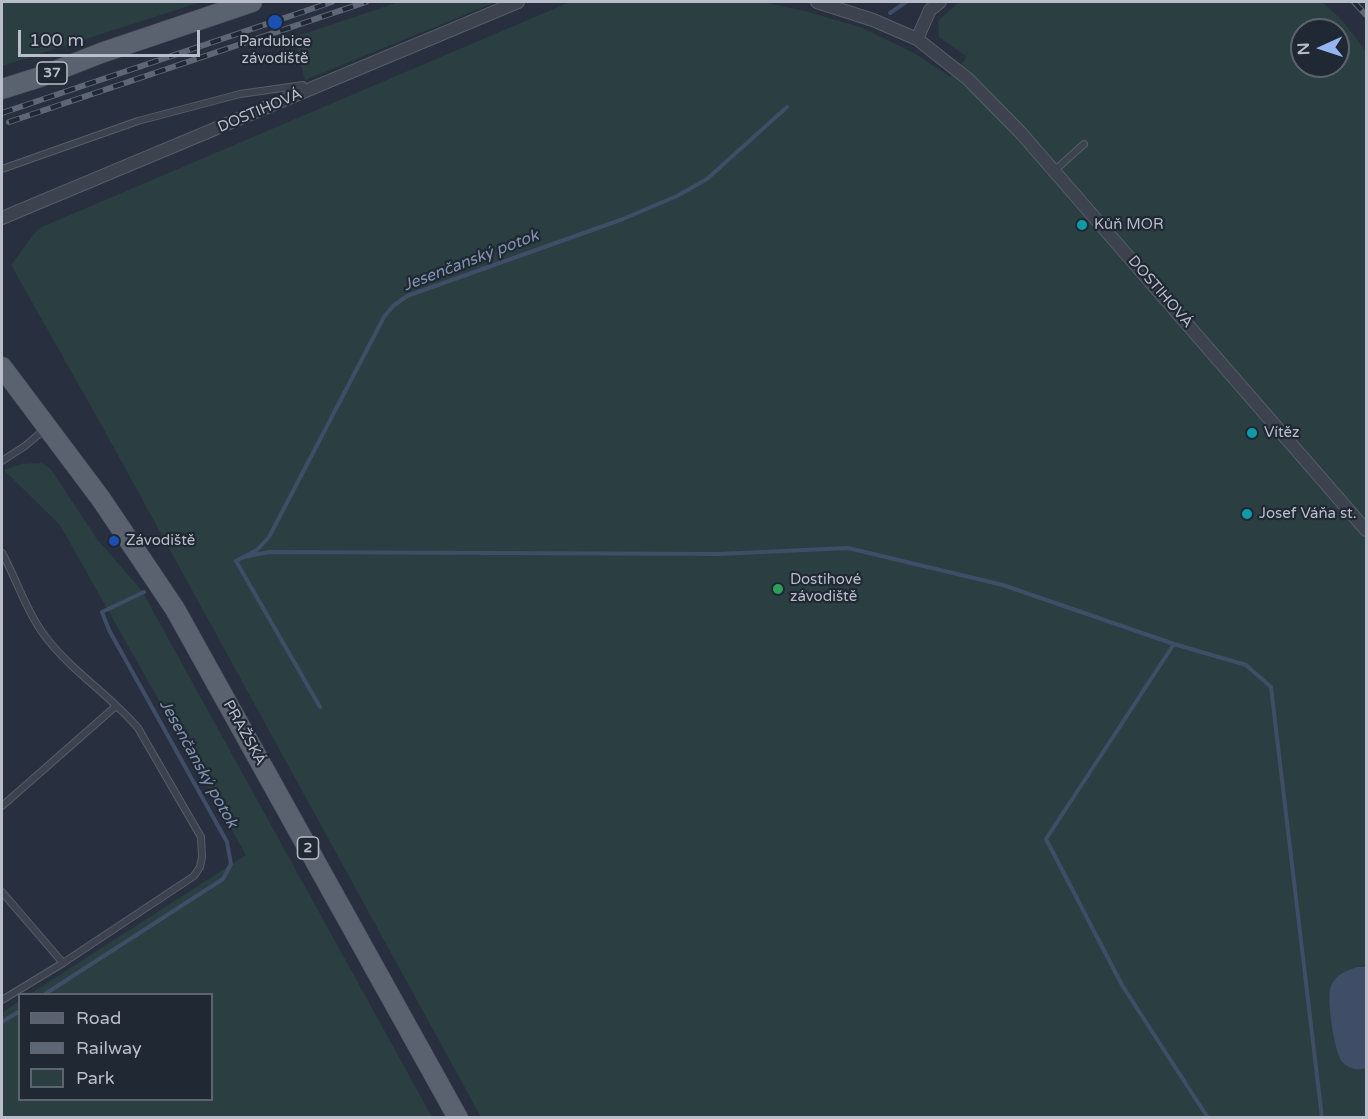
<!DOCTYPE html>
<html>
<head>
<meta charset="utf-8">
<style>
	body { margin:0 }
	#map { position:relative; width:1368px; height:1119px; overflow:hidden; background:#28303f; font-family:"Varela Round",sans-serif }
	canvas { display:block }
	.frame { position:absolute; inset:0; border:3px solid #b8bec9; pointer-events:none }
	.legend { position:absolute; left:18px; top:993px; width:195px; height:108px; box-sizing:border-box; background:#202834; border:2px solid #5d6470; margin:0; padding:8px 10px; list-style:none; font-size:18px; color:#b8bec9 }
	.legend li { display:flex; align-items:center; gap:12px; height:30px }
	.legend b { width:30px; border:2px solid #5d6470 }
	.north { position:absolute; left:1290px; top:18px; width:60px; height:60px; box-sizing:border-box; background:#202834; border:2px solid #5d6470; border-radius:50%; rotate:267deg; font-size:16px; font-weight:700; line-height:24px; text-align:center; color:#b8bec9 }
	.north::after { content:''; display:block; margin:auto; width:21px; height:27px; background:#96b5f0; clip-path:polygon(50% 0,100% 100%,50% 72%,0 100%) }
	.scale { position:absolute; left:18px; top:30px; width:182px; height:27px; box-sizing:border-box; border:3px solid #b8bec9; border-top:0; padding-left:8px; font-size:18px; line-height:21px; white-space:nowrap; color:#b8bec9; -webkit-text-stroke:4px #202834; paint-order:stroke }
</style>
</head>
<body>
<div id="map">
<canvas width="1368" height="1119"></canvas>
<div class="frame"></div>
<ul class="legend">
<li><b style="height:8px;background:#5a626f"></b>Road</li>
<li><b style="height:8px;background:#5e6775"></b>Railway</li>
<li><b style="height:16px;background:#2b3e41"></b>Park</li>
</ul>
<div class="north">N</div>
<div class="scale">100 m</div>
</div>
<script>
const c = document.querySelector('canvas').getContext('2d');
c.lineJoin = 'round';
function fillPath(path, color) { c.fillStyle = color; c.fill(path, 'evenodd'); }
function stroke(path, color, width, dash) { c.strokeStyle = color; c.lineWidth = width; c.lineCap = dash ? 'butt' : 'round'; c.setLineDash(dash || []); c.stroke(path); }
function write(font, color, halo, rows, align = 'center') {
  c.font = font + ' "Varela Round",sans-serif'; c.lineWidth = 4.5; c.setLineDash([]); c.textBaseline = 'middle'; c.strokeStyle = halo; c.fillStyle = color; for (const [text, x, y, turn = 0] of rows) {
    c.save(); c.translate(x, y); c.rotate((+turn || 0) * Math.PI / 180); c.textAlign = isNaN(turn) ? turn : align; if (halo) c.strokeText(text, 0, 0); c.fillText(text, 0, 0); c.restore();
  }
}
const green = new Path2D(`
	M2 2H201L2 66Z
	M399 2H496L305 80 294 37Z
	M570 2H764L805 11 860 27 916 54 950 77 967 57 939 37 938 21 959 2H1322L1341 19 1366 51V1117H481L102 426 11 265 37 230 44 226ZM1302 30H1338V66H1302Z
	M41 463 50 468 97 539 142 591 432 1117H2V1013L19 1001 20 1100H212V994H30L246 855 60 525 4 470 22 464Z`);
const water = new Path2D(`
	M1357 967H1366V1068C1358 1071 1347 1069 1341 1060 1334 1049 1326 998 1331 986 1336 974 1346 971 1357 967Z`);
const stream = new Path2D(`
	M890 13 906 2
	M244 557 269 552 719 554 848 548 1003 585 1174 644 1246 665 1271 687 1322 1118
	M1174 644 1046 839 1122 985 1208 1118
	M320 707 236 561 257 550 269 537 384 317 393 306 407 296 623 219 677 196 707 179 787 107
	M45 994 223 879 231 864 227 842 109 630 102 612 144 592
	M2 1022 20 1011`);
const service = new Path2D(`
	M2 169 138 121 240 94 303 85
	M1054 171 1084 144
	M2 461 25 446 44 430
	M2 553C16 578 25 608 42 632 68 669 109 694 138 728L201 837 202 857 200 867 194 876 63 963 2 1000
	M2 806 116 706
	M2 892 63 963`);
const minor = new Path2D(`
	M817 2 873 20 917 39 968 79 1021 133 1366 530
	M917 39 930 10 940 2
	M2 218 518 2`);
const primary = new Path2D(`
	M2 89 40 77 101 53 252 2
	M2 367 101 499 175 609 458 1118`);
const rail = new Path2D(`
	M1354 2 1366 15
	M2 113 332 2
	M9 122 366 2`);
const markers = [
	[275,22,8,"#1a4fb4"],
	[1082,225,6,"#0f9aa8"],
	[1252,433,6,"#0f9aa8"],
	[1247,514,6,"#0f9aa8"],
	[114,541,6,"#1a4fb4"],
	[778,589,6,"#2e9e5b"]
];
const shields = [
	[52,73,30],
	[308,848,21]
];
const shieldNames = [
	["37",52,73],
	["2",308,848]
];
const poiNames = [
	["Pardubice",275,42,"center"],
	["závodiště",275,59,"center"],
	["Kůň MOR",1094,225],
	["Vítěz",1264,433],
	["Josef Váňa st.",1259,514],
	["Závodiště",126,541],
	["Dostihové",790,580],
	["závodiště",790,597]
];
const streetNames = [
	["DOSTIHOVÁ",260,111,-23],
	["DOSTIHOVÁ",1160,292,49],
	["PRAŽSKÁ",244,733,61]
];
const waterNames = [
	["Jesenčanský potok",471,261,-21],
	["Jesenčanský potok",198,764,61]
];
fillPath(green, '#2b3e41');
fillPath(water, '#3f4d66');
stroke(stream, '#3f4d66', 4);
stroke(service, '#565e69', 8);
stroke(minor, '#565e69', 14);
stroke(primary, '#454c58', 21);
stroke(service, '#3c434f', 6);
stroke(minor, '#3c434f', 12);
stroke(primary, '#5a626f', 20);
stroke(rail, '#5e6775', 6);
stroke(rail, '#202834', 4, [11]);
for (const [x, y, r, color] of markers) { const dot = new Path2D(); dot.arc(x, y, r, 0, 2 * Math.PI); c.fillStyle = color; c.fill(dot); stroke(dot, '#202834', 2); }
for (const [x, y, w] of shields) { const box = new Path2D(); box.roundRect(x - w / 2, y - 11, w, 22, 4.5); c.fillStyle = '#202834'; c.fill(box); stroke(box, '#b8bec9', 1.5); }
write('bold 14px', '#b8bec9', null, shieldNames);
write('15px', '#b8bec9', '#202834', poiNames, 'left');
write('15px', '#b8bec9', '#202834', streetNames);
write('italic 16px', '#8293ae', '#202834', waterNames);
</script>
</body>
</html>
